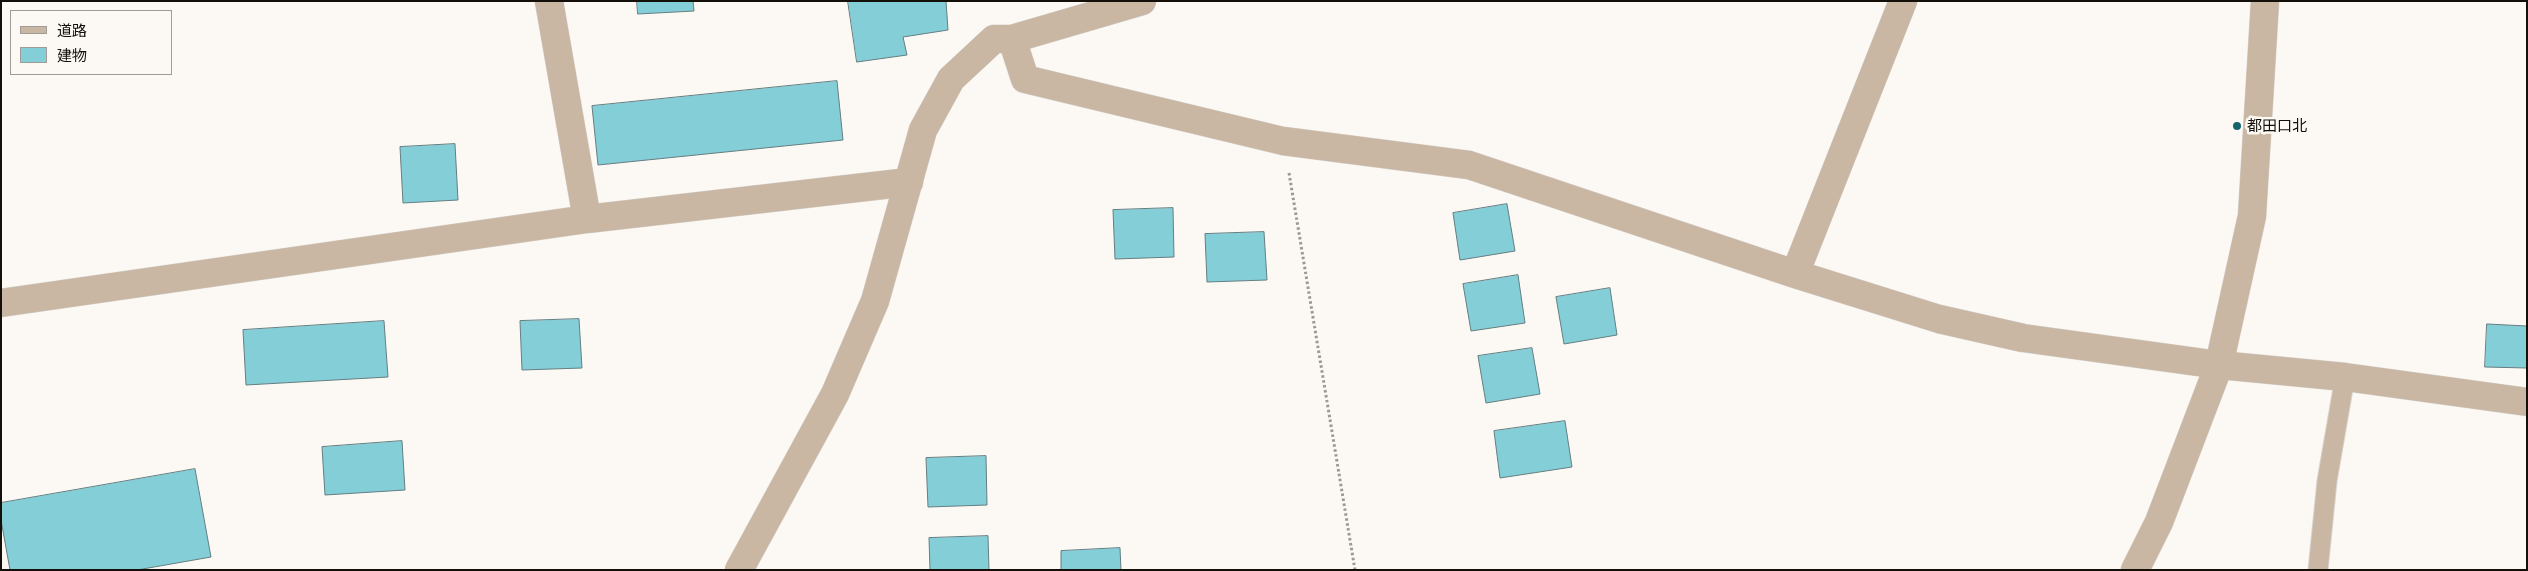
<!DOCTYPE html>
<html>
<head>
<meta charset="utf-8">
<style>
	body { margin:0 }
	#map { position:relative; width:2528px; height:571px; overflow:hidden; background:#fcf9f5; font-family:Raleway,"Noto Sans JP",sans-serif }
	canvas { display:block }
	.frame { position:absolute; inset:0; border:2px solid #140f09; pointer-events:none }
	.legend { position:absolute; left:10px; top:10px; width:162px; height:65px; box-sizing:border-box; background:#fcf9f5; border:1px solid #9f9b97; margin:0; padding:6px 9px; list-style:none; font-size:15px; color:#140f09 }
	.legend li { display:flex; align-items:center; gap:10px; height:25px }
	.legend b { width:25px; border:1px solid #9f9b97 }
</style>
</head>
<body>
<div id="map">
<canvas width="2528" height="571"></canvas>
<div class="frame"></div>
<ul class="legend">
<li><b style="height:6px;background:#c9b6a3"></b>道路</li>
<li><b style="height:14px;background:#83ced7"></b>建物</li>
</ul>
</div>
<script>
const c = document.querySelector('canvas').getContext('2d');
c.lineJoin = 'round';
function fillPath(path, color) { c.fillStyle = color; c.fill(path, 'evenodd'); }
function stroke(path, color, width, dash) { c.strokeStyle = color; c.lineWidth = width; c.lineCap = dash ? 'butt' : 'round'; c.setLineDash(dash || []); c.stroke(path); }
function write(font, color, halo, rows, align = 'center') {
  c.font = font + ' Raleway,"Noto Sans JP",sans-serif'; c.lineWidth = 5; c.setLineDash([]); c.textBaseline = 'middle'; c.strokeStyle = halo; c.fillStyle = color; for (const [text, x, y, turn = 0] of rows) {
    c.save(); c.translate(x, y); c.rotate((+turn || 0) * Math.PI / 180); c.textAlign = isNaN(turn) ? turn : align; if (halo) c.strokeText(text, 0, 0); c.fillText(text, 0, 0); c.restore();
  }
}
const building = new Path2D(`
	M637 1H693L694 11 638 14Z
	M848 1H946L948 30 903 37 907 55 857 62Z
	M837 81 843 140 598 165 592 106Z
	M455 144 458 200 403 203 400 147Z
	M1507 204 1515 251 1460 260 1453 213Z
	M1173 208 1174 257 1115 259 1113 210Z
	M1264 232 1267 280 1207 282 1205 234Z
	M1518 275 1525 323 1471 331 1463 284Z
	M1610 288 1617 335 1564 344 1556 297Z
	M579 319 582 368 522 370 520 321Z
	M384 321 388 377 246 385 243 330Z
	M2487 324 2527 326V368L2485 367Z
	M1532 348 1540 394 1486 403 1478 356Z
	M1565 421 1572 467 1500 478 1494 431Z
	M402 441 405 490 325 495 322 447Z
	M986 456 987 505 928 507 926 458Z
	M195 469 211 557 137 570H10L1 520V503Z
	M988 536 989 570H930L929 538Z
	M1120 548 1121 570H1061V551Z`);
const path = new Path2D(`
	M1289 173 1355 570`);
const service = new Path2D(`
	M2318 570 2327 481 2345 377`);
const minor = new Path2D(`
	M549 1 587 219
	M1012 39 1025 79 1283 141 1469 165 1795 274 1939 319 2023 338 2219 365 2345 377 2527 402
	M1795 274 1903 1
	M1 303 587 219 909 182`);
const tertiary = new Path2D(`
	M739 570 835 394 875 301 923 130 951 79 994 39H1012L1142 1
	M2135 570 2159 522 2219 365 2252 216 2265 1`);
const markers = [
	[2237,126,5,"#14636b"]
];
const poiNames = [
	["都田口北",2247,126]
];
fillPath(building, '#83ced7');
stroke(building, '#647e81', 1);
stroke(service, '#d7d4cf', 21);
stroke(minor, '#d7d4cf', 29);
stroke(tertiary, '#d7d4cf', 29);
stroke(path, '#9c9894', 3, [2.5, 2.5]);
stroke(service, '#c9b6a3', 19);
stroke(minor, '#c9b6a3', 28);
stroke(tertiary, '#c9b6a3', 28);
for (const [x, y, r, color] of markers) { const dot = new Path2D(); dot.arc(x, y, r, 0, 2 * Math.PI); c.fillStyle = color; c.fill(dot); stroke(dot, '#fcf9f5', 2); }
write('15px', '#140f09', '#fcf9f5', poiNames, 'left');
</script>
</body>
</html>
